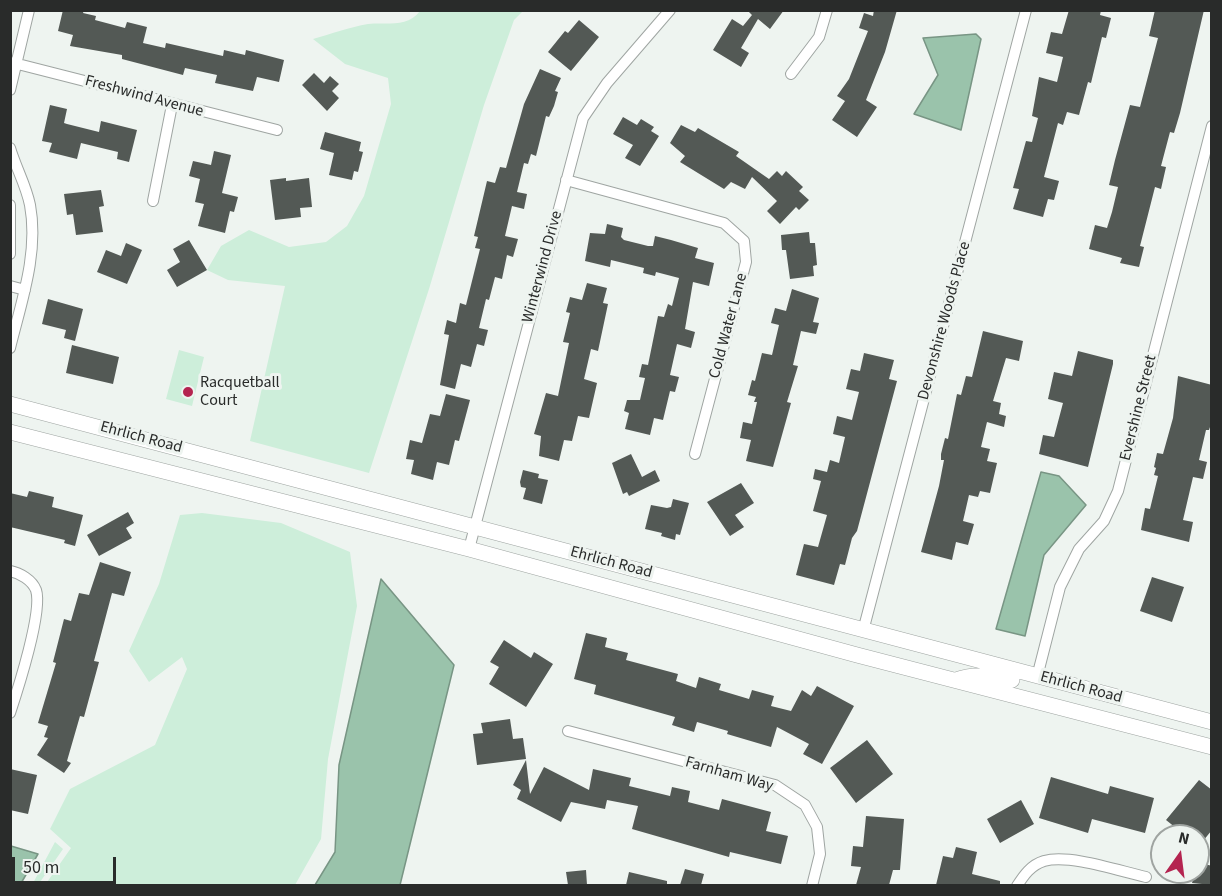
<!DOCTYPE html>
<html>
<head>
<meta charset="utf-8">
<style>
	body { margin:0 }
	#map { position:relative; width:1222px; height:896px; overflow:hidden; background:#eef4f0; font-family:"Source Sans 3",sans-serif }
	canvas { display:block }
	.frame { position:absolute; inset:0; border:12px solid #292b2a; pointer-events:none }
	.north { position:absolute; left:1150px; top:824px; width:60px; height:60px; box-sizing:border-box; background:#eef4f0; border:2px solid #9fa4a1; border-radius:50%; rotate:14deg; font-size:16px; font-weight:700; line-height:24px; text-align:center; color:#292b2a }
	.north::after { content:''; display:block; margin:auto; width:21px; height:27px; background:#b42450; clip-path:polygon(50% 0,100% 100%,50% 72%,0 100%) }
	.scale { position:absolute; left:12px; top:857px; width:104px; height:27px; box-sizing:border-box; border:3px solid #292b2a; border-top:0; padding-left:8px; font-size:18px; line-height:21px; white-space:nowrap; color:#292b2a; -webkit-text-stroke:4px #eef4f0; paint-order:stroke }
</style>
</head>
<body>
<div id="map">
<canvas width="1222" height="896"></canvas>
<div class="frame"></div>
<div class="north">N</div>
<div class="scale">50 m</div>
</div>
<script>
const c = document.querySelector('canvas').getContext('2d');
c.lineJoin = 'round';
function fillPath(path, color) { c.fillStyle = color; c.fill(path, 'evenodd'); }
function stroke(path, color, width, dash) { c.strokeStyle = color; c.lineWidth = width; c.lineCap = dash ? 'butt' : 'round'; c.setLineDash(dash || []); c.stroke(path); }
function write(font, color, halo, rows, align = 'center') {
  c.font = font + ' "Source Sans 3",sans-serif'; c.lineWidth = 6; c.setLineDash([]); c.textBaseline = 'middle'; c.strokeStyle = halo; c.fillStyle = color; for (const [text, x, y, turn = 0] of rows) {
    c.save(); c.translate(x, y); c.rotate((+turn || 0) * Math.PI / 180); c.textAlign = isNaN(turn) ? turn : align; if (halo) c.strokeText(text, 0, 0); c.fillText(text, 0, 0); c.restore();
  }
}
const green = new Path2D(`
	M420 11H523L514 20 484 105 429 289 369 473 250 441 285 286 228 280 207 270 221 246 249 230 289 247 326 242 347 226 364 196 391 104 388 78 345 64 313 39C331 34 350 27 368 24 387 22 407 28 420 11Z
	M179 350 204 357 192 406 166 399Z
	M202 513 281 523 350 552 357 606 328 759 321 839 295 885H45L71 848 50 829 70 789 155 745 187 669 182 657 149 682 129 651 159 584 180 515Z
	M55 842 63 849 38 885H32Z`);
const water = new Path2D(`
	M976 34 981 39 961 130 914 114 938 75 923 38Z
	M1041 472 1059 476 1086 505 1044 555 1025 636 996 629Z
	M381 579 454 665 400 885H315L335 852 339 765Z
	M11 846 38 854 20 885H11Z`);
const building = new Path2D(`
	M63 10H84L83 13 96 16 95 20 125 28 127 22 147 27 143 43 165 48 166 43 223 56 224 50 245 55 246 50 284 60 279 82 257 77 253 91 215 83 217 75 185 68 183 75 122 59V55L70 46 73 35 58 31Z
	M747 10H784L770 29 758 19 741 48 749 53 741 67 713 50 732 19 743 26 752 15Z
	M874 10H897L885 52 866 100 877 107 857 137 832 120 845 101 837 96 849 79 868 31 859 28 864 13 873 16Z
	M1069 10H1101L1100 15 1111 18 1106 38 1102 37 1091 83 1088 82 1079 115 1067 112 1063 125 1058 123 1044 177 1059 181 1054 200 1048 199 1043 217 1013 209 1019 189 1013 188 1026 141 1032 142 1038 118 1032 116 1039 77 1057 82 1063 57 1046 53 1051 32 1062 34Z
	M1155 10H1204L1180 113 1174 133 1170 132 1161 166 1166 167 1161 189 1155 187 1140 246 1144 247 1139 267 1120 263 1122 258 1089 249 1095 225 1107 228 1112 212 1118 187 1109 185 1115 160 1130 105 1140 107 1158 38 1149 36Z
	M579 20 599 37 571 71 548 52 565 31 568 33Z
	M540 69 561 78 555 91 558 92 554 106 549 117 546 116 536 156 531 154 528 164 524 163 517 192 527 194 524 209 512 206 505 236 518 239 513 257 507 255 502 279 495 277 489 300 486 299 479 328 488 330 484 346 477 344 471 367 461 364 455 389 440 385 449 335 444 334 447 320 456 323 460 303 466 305 480 249 475 248 478 237 474 236 487 181 495 183 500 167 506 168 524 104Z
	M314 73 324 83 330 76 339 84 332 91 339 98 327 111 302 85Z
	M50 105 67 109 64 123 67 124 99 132 101 121 137 130 129 162 117 159 118 152 81 143 77 159 49 152 52 143 42 141Z
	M623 117 637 125 641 119 654 127 651 131 659 136 640 166 625 158 633 145 613 134Z
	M681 125 695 132 698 128 727 145 739 152 736 156 769 179 777 171 782 176 786 171 803 187 799 191 809 200 799 210 796 207 780 224 767 211 777 201 752 177 745 189 731 182 724 189 680 162 685 156 670 143Z
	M325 132 361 142 359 151 363 152 358 172 354 171 352 180 329 175 334 153 320 149Z
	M214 151 231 155 222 193 238 197 234 212 230 211 225 233 198 226 204 204 195 202 200 179 189 176 193 161 211 165Z
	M286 178V181L309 178 312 207 300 208 301 217 275 220 270 180Z
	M101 190 104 206 99 207 103 232 76 235 73 214 67 215 64 194Z
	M607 224 623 228 621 237 624 240 648 246H653L655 236 671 240 698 248 695 258 714 263 709 286 693 282 685 329 695 332 691 348 677 344 670 375 679 377 675 392 670 391 663 420 654 418 650 435 625 429 629 413 624 411 627 400H640L645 378 639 377 642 364 648 365 658 316 664 317 668 304 672 306 679 278 656 272 655 276 643 273 644 268 611 260 610 267 585 261 590 233 605 234Z
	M809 232 810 243H815L817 265 813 266 814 276 790 279 786 250H782L781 235Z
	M189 240 207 270 177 287 167 270 180 262 173 249Z
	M126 243 142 250 127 284 97 272 106 250 121 256Z
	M587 283 607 288 603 303 608 304 598 351 591 349 584 379 597 383 589 418 578 416 572 441 564 440 559 461 539 456 541 436 534 434 546 393 558 396 569 343 563 342 570 313 566 312 570 297 582 300Z
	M792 289 819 298 813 322 819 323 816 334 801 331 793 365 798 366 787 402 791 403 773 467 746 461 751 440 740 438 743 422 752 424 757 402H754L756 397 748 395 752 380 755 381 762 353 772 355 779 325 771 323 775 308 786 311Z
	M48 299 83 309 75 341 64 338 66 330 42 324Z
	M983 331 1023 341 1019 361 1006 358 993 401 1001 403 999 414 1006 416 1004 427 987 422 981 447 990 449 987 461 997 463 990 493 980 491 978 497 969 495 963 521 974 524 968 545 956 542 952 560 921 552 939 486 944 460H941V454L945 438 948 439 957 394 961 395 966 376 972 377Z
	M72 345 119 357 113 384 66 373Z
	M1078 351 1113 360V364L1088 467 1039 454 1043 435 1054 437 1063 403 1048 399 1054 372 1072 376Z
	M864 353 894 360 889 379 897 381 857 531 852 538 845 565 840 564 834 585 796 575 804 544 818 547 827 515 813 511 821 481 813 479 815 469 827 472 830 460 839 463 845 437 833 434 837 416 852 420 859 392 846 389 851 369 860 371Z
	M1178 376 1212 385V421L1209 430H1206L1199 460 1207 462 1203 479 1193 477 1183 520 1193 522 1189 542 1141 530 1145 508 1150 509 1158 476 1154 475 1156 468 1154 467 1157 453 1163 454 1173 418Z
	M446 394 470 400 459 441 455 440 449 465 437 462 433 480 411 474 414 460 406 459 410 440 422 443 430 414 440 416Z
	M631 454 642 477 655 470 660 481 629 496 627 492 623 494 612 463Z
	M523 470 539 474 538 478 548 480 542 504 523 499 526 488 521 487 520 482Z
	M741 483 754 503 735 515 744 527 730 536 707 502Z
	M29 491 54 497 52 507 83 515 75 546 64 543 65 540 10 527V493L27 497Z
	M673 499 689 503 680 535 676 534 675 540 661 536 662 533 645 529 651 505 667 508 671 507Z
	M128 512 134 523 126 528 132 538 99 556 87 535Z
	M100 562 131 572 124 596 112 593 94 661 99 662 84 717 80 716 67 761 71 763 64 773 37 755 48 738 44 737 48 726 38 723 56 663 53 662 64 619 71 621 79 593 89 595Z
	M1152 577 1184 587 1172 622 1140 611Z
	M586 633 607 638 605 647 628 653 626 660 678 674 676 681 696 688 699 677 721 684 719 690 749 699 752 690 774 696 771 706 791 711 802 690 811 696 817 686 854 706 822 764 803 754 809 744 777 727 771 747 727 734 728 731 697 722 694 732 672 725 675 717 594 694 596 685 574 679Z
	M504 640 531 658 534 652 553 664 526 707 489 684 499 667 490 662Z
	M510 719 513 739 523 738 526 759 477 765 473 734 483 733 481 723Z
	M867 740 893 774 856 803 830 768Z
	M526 760 530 794 544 767 589 790 593 769 631 778 629 786 670 796 672 787 690 791 688 802 719 810 722 799 771 812 766 831 788 836 781 864 730 852 729 857 632 829 638 806 607 800 605 809 571 802 561 822 517 799 521 790 513 785Z
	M10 769 37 775 28 814 10 810Z
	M1051 777 1108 794 1110 786 1154 798 1145 833 1092 819 1088 833 1039 818Z
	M1199 780 1212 790V830L1198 847V836H1186L1166 820Z
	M1021 800 1034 824 1000 843 987 819Z
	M866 816 904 819 900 870H893L889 885H856L861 867 851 866 853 846 863 847Z
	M956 847 977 852 972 874 1000 881V885H936L943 856 953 858Z
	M1198 862 1212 866V885L1192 883 1195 872H1198Z
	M685 869 704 874 701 885H680Z
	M586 870 587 885H568L566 872Z
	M629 872 667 881V885H626Z`);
const street = new Path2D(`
	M10 62 277 130
	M791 74 819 37 827 10
	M10 90 29 10
	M10 148C16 168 26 185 30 205 39 253 21 303 10 348
	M566 180 724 223 744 241 746 262 695 454
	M153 201 172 105
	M10 205V254
	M10 286 25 290
	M469 549 583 118 607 83 670 10
	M10 571C20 573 32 580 36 590 43 611 18 689 10 713
	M863 631 1026 10
	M1037 677 1060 587 1079 549 1104 521 1118 491 1212 126
	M568 731 775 785 805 805 817 827 820 854 812 886
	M1017 886C1024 875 1031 865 1044 861 1070 854 1119 871 1146 877`);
const secondary = new Path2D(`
	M10 404 1212 722
	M10 432 469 549 857 655 1212 747
	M956 680C974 673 993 676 1012 680`);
const markers = [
	[188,392,6,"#b42450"]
];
const streetNames = [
	["Freshwind Avenue",144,97,15],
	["Winterwind Drive",543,267,-75],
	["Devonshire Woods Place",945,321,-75],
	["Cold Water Lane",729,326,-75],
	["Evershine Street",1139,408,-76],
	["Ehrlich Road",141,438,15],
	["Ehrlich Road",611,563,15],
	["Ehrlich Road",1081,688,15],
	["Farnham Way",729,775,16]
];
const poiNames = [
	["Racquetball",200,383],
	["Court",200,401]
];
fillPath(green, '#cdeeda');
fillPath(water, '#9ac3ab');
stroke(water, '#789584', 1.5);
fillPath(building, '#535955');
stroke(street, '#9fa5a2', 12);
stroke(secondary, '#9fa5a2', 16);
stroke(street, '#fff', 10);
stroke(secondary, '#fff', 15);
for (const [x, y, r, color] of markers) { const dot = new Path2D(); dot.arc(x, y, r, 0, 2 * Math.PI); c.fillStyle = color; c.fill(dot); stroke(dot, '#eef4f0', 2); }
write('16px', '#292b2a', '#eef4f0', streetNames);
write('16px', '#292b2a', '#eef4f0', poiNames, 'left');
</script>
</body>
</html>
